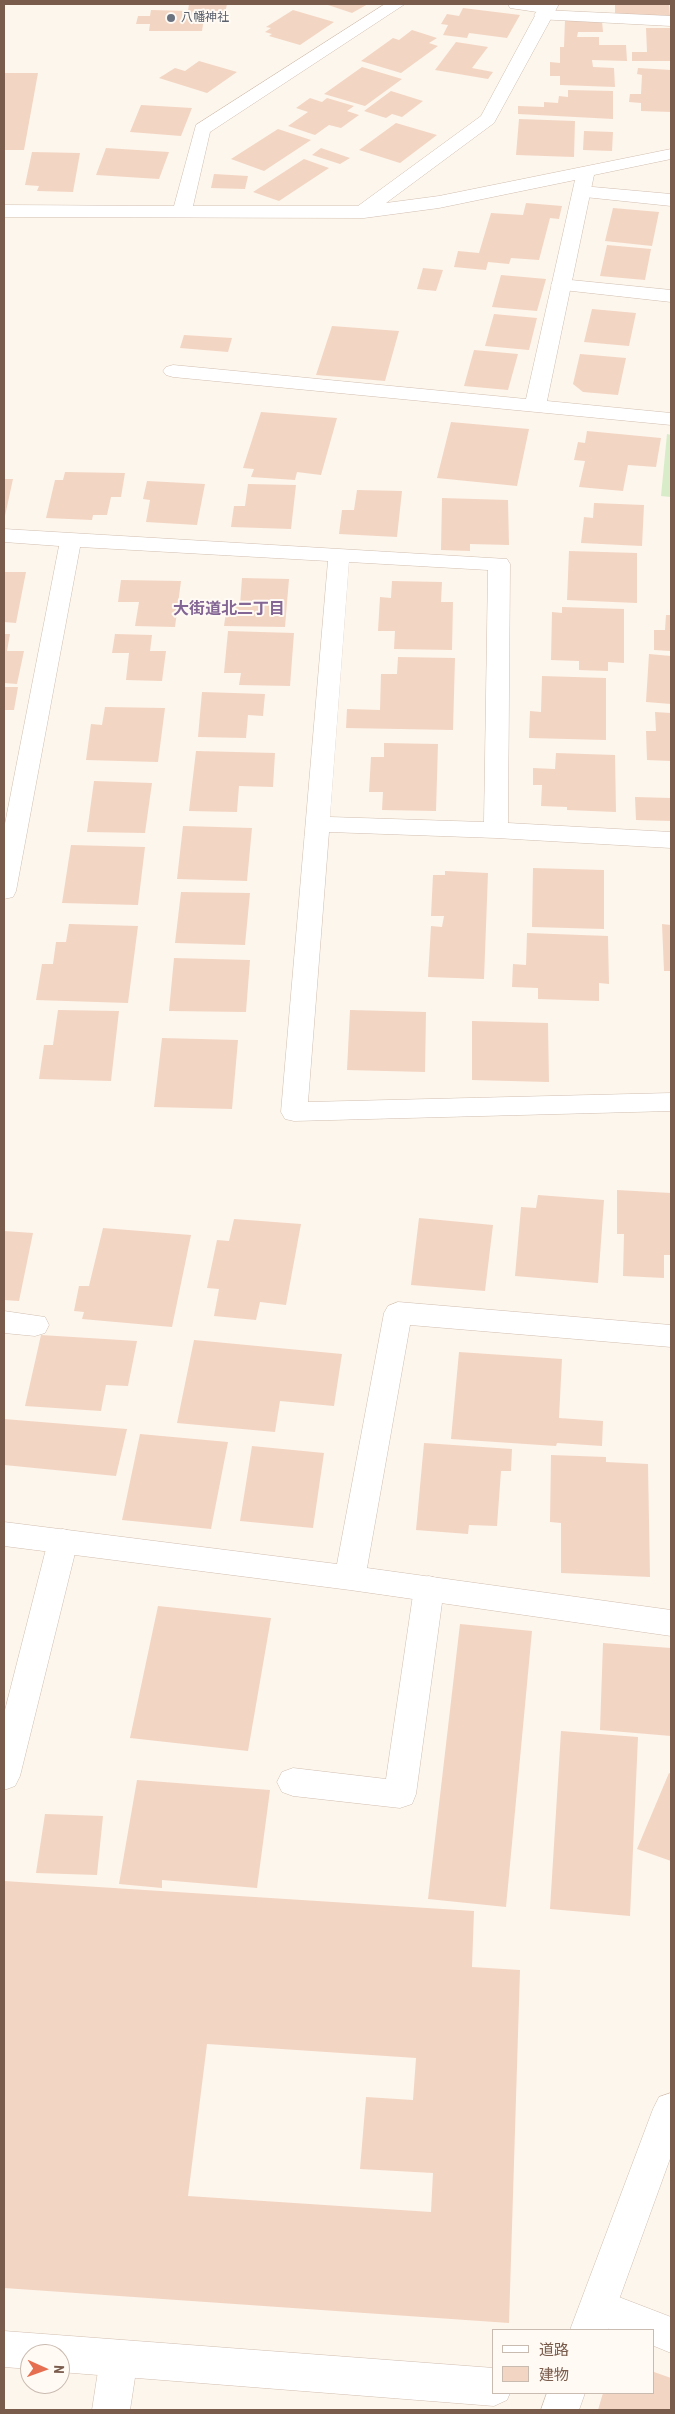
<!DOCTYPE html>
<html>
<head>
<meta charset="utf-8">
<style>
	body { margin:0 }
	#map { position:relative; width:675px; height:2414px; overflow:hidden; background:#fdf6ec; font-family:"Roboto Condensed","Noto Sans JP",sans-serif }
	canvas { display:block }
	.frame { position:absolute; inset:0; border:5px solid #7a5c4d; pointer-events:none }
	.legend { position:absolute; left:492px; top:2329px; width:162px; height:65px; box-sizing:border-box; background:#fffaf3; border:1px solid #cabbb1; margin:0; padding:6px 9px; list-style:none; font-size:15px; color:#7a5c4d }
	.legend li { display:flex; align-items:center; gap:10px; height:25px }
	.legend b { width:25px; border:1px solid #cabbb1 }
	.north { position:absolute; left:20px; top:2344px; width:50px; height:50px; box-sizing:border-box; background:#fffaf3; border:1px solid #cabbb1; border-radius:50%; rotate:92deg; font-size:14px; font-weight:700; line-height:20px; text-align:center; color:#7a5c4d }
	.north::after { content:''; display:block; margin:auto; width:18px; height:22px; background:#e76f51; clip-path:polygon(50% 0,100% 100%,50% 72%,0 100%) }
</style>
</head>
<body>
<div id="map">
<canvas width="675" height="2414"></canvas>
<div class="frame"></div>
<ul class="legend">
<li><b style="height:6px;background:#fff"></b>道路</li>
<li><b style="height:14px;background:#f3d5c3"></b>建物</li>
</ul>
<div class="north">N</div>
</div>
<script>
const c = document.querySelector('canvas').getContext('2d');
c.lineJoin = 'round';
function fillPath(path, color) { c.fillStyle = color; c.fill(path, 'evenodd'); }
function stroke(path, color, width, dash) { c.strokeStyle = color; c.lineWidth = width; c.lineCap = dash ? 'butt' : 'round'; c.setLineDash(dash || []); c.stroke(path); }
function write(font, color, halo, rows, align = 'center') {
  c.font = font + ' "Roboto Condensed","Noto Sans JP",sans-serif'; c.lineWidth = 4; c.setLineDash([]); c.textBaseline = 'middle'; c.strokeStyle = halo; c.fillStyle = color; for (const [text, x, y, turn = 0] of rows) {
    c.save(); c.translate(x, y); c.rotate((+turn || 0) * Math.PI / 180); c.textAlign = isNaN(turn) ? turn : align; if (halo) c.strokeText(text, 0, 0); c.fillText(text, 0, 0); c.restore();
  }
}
const green = new Path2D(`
	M667 434 671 435V497L661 496Z`);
const building = new Path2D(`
	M189 4H227L224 18H204L202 31H149L150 24H136L138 16H150L151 10 188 11Z
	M325 4H368L352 13Z
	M615 4H669L670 16 615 14Z
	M463 8 520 15 507 38 469 33 467 38 443 35 448 25 441 24 447 14 459 16Z
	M293 10 334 22 300 45 269 36 272 34 265 32 271 28 266 27Z
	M565 20 602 21 603 32H578L577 37H599V45H626L627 61 592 60 593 67 614 68 615 87 560 85V76H550V62L560 63V47H564Z
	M646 28H671V61H632V52H647Z
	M412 30 437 38 429 43 438 46 401 73 361 61 393 38 399 40Z
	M456 42 488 47 472 68 493 72 488 79 435 70Z
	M199 61 237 72 207 93 159 78 175 68 185 71Z
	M362 67 402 79 365 106 324 94Z
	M638 68 671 70V112L641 111V103L629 102 630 94H641L642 75 637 74Z
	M4 73H38L24 150H4Z
	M568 90 613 91V119L518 114V106L544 107V102L558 103 559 96 568 97Z
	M391 91 423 101 402 117 392 114 386 118 364 111Z
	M310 98 322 102 327 98 354 106 347 111 359 115 341 128 329 125 315 135 288 126 308 112 296 108Z
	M141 105 192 108 181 136 130 132Z
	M519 119 575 121 574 157 516 155Z
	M396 123 437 135 400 163 359 150Z
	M278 129 311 140 264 171 231 159Z
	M584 131 613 132 612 151 583 150Z
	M106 148 169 152 159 179 96 175Z
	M321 148 350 158 340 164 312 155Z
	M32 152 80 153 73 192 37 191 39 186 25 185Z
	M304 159 329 168 279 201 253 192Z
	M214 174 248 176 245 189 211 188Z
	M526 203 562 206 559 219 550 218 539 260 511 258 509 264 488 262 486 270 454 267 458 251 479 253 491 213 523 215Z
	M613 208 659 212 652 246 605 241Z
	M607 245 651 249 645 280 600 276Z
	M423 268 443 270 436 291 417 289Z
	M501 275 546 279 537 311 492 307Z
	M592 309 636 313 629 346 584 342Z
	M494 314 537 318 529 350 485 346Z
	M332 326 399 331 385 381 316 375Z
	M184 335 232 338 228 352 180 348Z
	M474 350 518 354 508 390 464 386Z
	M580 354 626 358 618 395 583 392 573 384Z
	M261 412 337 418 321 475 297 472 295 480 251 477 254 469 243 468Z
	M451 422 529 429 517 486 437 478Z
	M587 431 661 438 656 467 628 465 623 491 579 487 585 461 574 460 578 442 585 443Z
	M65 472 125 473 121 497H111L107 515H93L92 520 46 518 55 480H63Z
	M4 479H13L5 516H4Z
	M147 481 205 484 197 525 146 522 150 500 143 499Z
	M248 484 296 485 291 529 231 527 234 506H245Z
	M357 490 402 491 397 537 339 534 342 510H354Z
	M442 498 508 500 509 545 470 544V551L441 550Z
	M594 503 644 505 642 546 581 543 584 517 593 518Z
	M569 551 637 553V603L567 600Z
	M4 572H26L16 623 4 622Z
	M242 578 289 579 285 627 224 626 227 605H240Z
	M121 580 181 581 175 627 135 626 139 602H118Z
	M392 581 442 582 441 602H453L452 650 394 649 395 631H378L380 597 391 598Z
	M562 607 624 609V663L608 662V671L579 670V661L551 660 552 612 562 613Z
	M666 615H671V651L654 650V630H665Z
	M228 631 294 633 290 686 239 685 241 673H224Z
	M4 634H10L7 651H24L17 684 4 683Z
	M115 634 152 635 150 651H166L162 681 126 680 129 653H112Z
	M649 654 671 656V704L646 702Z
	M398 657 455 658 453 730 346 728 347 709 380 710 381 674H397Z
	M542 676 606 678V740L529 738 530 711 541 712Z
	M4 687H18L14 710H4Z
	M202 692 265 694 263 716 248 715 246 738 198 737Z
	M105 707 165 708 158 762 86 760 91 724 102 725Z
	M655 712 671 713V761L647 760 646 731H656Z
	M384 743 438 744 436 811 382 810 383 792H369L371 757H384Z
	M196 751 275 753 273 787 239 786 237 812 189 811Z
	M556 753 615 755 616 812 567 810V807L541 806 542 785H533V768L555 769Z
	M94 781 152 783 145 833 87 832Z
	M635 797 671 798V821L636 820Z
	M183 826 252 828 247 881 177 879Z
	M71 845 145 847 138 905 62 903Z
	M533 868 604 870V929L532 927Z
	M445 871 488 873 484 979 428 977 431 926 442 927 444 916H431L433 875H445Z
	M181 892 250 893 245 945 175 943Z
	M69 924 138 926 128 1003 36 1000 42 964H53L56 942H66Z
	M662 924 671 925V971H664Z
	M527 933 608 936 609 984 599 983V1001L538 999V988L512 987 513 964 526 965Z
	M174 958 250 960 246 1012 169 1011Z
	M58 1010 119 1011 111 1081 39 1079 44 1045H53Z
	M350 1010 426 1012 425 1072 347 1070Z
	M472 1021 548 1023 549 1082 472 1080Z
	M162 1038 238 1040 232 1109 154 1107Z
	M617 1190 671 1193V1255H664V1278L623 1276 624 1234H617Z
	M538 1195 604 1200 598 1283 515 1276 521 1207 536 1208Z
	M419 1218 493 1225 485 1291 411 1285Z
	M234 1219 301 1224 286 1305 260 1302 256 1320 214 1316 219 1289 207 1288 217 1240 229 1241Z
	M103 1228 191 1235 172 1327 82 1319 84 1312 74 1311 79 1286H89Z
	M4 1231 33 1233 19 1301 4 1300Z
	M41 1335 137 1341 128 1386 106 1385 101 1411 25 1406Z
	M194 1340 342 1354 334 1406 280 1401 275 1432 177 1423Z
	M459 1352 562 1359 559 1418 603 1421 602 1446 557 1443 556 1446 451 1439Z
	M4 1419 127 1429 116 1476 4 1465Z
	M140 1434 228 1442 211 1529 122 1520Z
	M424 1443 512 1449 511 1471H501L497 1526 469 1525 468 1534 416 1530Z
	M252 1446 324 1453 313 1528 240 1521Z
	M551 1455 606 1457V1462L648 1464 650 1577 561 1573V1523L550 1522Z
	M158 1606 271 1618 248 1751 130 1738Z
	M460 1624 532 1631 506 1907 428 1899Z
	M603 1643 671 1648V1736L600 1730Z
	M561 1731 638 1737 630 1916 550 1909Z
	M669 1773 671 1774V1861L637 1849Z
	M137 1780 270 1790 257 1888 162 1880V1888L119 1884Z
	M45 1814 103 1816 97 1875 36 1873Z
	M4 1881 474 1911 472 1967 520 1970 509 2323 4 2288ZM207 2044 416 2058 413 2100 366 2097 360 2169 433 2173 431 2212 188 2196Z
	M654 2372 671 2378V2410H598L603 2393H654Z`);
const service = new Path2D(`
	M543 10 671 16V26L537 19 534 15 537 11Z
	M582 186 671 194V206L575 196 573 192 575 188Z
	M561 279 671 290V302L554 289 551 285 554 281Z
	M63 1529 74 1532 78 1541 20 1776 15 1786 4 1790V1714L48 1541 52 1532Z
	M429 1576 440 1579 444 1588 416 1794 412 1804 400 1808 293 1796 282 1792 277 1782 282 1772 293 1768 386 1779 414 1588 418 1579Z
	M598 2289 671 2317V2353L654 2346V2330H612L585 2320 579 2307 585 2294Z
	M119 2340 132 2345 138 2358 130 2410H92L100 2358 106 2345Z`);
const minor = new Path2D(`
	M385 4H405L210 132 193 206H358L481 116 537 12 510 8 508 4H559L494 123 386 203 439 196 671 149V159L594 175 547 401 671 413V425L173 377 166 375 163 371 166 367 173 365 526 399 575 180 439 208 364 218 4 217V205L174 206 196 125Z
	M4 529 507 559 510 564 508 823 671 832V848L496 838 329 832 308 1102 671 1093V1111L294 1121 285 1119 281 1112 328 561 80 547 16 891 13 897 4 899V829L59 546 4 542ZM349 562 488 570 484 822 330 817Z
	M398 1302 671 1325V1347L410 1325 367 1568 671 1610V1636L350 1590 4 1546V1522L337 1564 384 1313 388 1306Z
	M4 1311 45 1317 49 1325 45 1333 35 1336 4 1333Z
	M671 2093V2156L608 2330H570L653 2109 659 2097Z
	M4 2331 494 2368V2393H510L507 2400 494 2406 60 2372V2354H30V2369L4 2367Z
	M547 2393H585L579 2410H541Z`);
const markers = [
	[171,18,5,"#6b7280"]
];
const farWorshipnames = [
	["八幡神社",181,18]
];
const neighbourhoodNames = [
	["大街道北二丁目",229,610]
];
fillPath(green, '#d8ecc9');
fillPath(building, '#f3d5c3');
stroke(service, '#d1beb0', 1);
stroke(minor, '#d1beb0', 1);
fillPath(service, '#fff');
fillPath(minor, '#fff');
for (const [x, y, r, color] of markers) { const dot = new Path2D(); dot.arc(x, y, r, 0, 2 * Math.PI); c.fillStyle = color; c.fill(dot); stroke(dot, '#fffaf3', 2); }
write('12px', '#5b616d', '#fffaf3', farWorshipnames, 'left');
write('bold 16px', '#846695', '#fffaf3', neighbourhoodNames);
</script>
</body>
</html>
